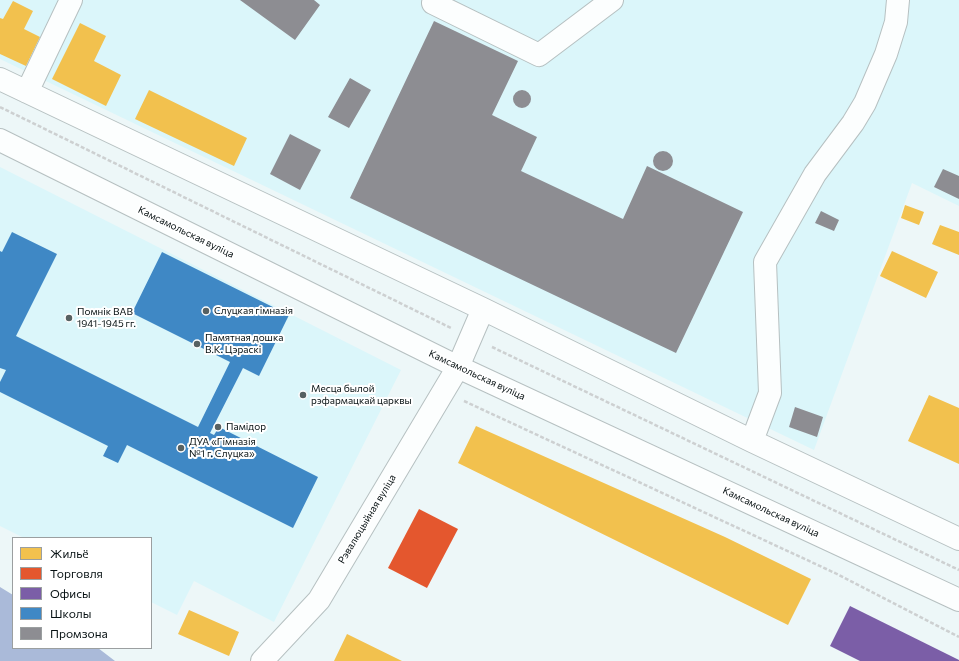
<!DOCTYPE html>
<html>
<head>
<meta charset="utf-8">
<style>
	body { margin:0 }
	#map { position:relative; width:959px; height:661px; overflow:hidden; background:#edf7f8; font-family:Commissioner,sans-serif }
	canvas { display:block }
	.legend { position:absolute; left:12px; top:537px; width:140px; height:112px; box-sizing:border-box; background:#fff; border:1px solid #9b9fa0; margin:0; padding:5px 7px; list-style:none; font-size:12px; color:#061012 }
	.legend li { display:flex; align-items:center; gap:8px; height:20px }
	.legend b { width:20px; border:1px solid #9b9fa0 }
</style>
</head>
<body>
<div id="map">
<canvas width="959" height="661"></canvas>
<ul class="legend">
<li><b style="height:11px;background:#f2c14e"></b>Жильё</li>
<li><b style="height:11px;background:#e4572e"></b>Торговля</li>
<li><b style="height:11px;background:#7b5ea7"></b>Офисы</li>
<li><b style="height:11px;background:#3f88c5"></b>Школы</li>
<li><b style="height:11px;background:#8d8d92"></b>Промзона</li>
</ul>
</div>
<script>
const c = document.querySelector('canvas').getContext('2d');
c.lineJoin = 'round';
function fillPath(path, color) { c.fillStyle = color; c.fill(path, 'evenodd'); }
function stroke(path, color, width, dash) { c.strokeStyle = color; c.lineWidth = width; c.lineCap = dash ? 'butt' : 'round'; c.setLineDash(dash || []); c.stroke(path); }
function write(font, color, halo, rows, align = 'center') {
  c.font = font + ' Commissioner,sans-serif'; c.lineWidth = 4; c.setLineDash([]); c.textBaseline = 'middle'; c.strokeStyle = halo; c.fillStyle = color; for (const [text, x, y, turn = 0] of rows) {
    c.save(); c.translate(x, y); c.rotate((+turn || 0) * Math.PI / 180); c.textAlign = isNaN(turn) ? turn : align; if (halo) c.strokeText(text, 0, 0); c.fillText(text, 0, 0); c.restore();
  }
}
const built = new Path2D(`
	M0 0H959V206L912 183 814 450 0 59Z
	M0 167 401 370 274 622 194 581 177 615 151 602V538H24L0 526Z`);
const water = new Path2D(`
	M0 587 13 595V648H98L115 661H0Z`);
const homes = new Path2D(`
	M13 1 33 11 24 29 40 37 26 66 0 54V18L3 19Z
	M80 23 106 36 94 61 121 75 106 106 52 79Z
	M149 90 247 138 234 166 135 119Z
	M905 205 924 212 919 225 901 218Z
	M940 225 959 232V255L932 244Z
	M892 251 938 272 926 298 880 276Z
	M929 395 959 408V464L908 441Z
	M476 426 725 537 811 579 788 625 458 463Z
	M189 610 239 632 229 656 178 634Z
	M347 634 402 661H334Z`);
const shops = new Path2D(`
	M419 509 458 529 427 588 388 568Z`);
const offices = new Path2D(`
	M850 606 959 660V661H860L830 646Z`);
const schools = new Path2D(`
	M12 232 57 254 16 336 198 427 230 362 132 313 162 252 289 315 259 376 243 368 210 433 214 435 219 427 318 477 293 528 127 445 118 463 103 456 108 446 0 392V382L6 370 0 368V251L2 252Z`);
const industry = new Path2D(`
	M240 0H314L320 5 295 40Z
	M434 21 518 61 492 115 537 137 521 171 623 219 647 166 743 212 676 353 350 198Z
	M350 78 371 90 349 128 328 117Z
	M513 99a9 9 0 1 1 18 0a9 9 0 1 1-18 0Z
	M290 134 321 150 300 190 270 174Z
	M653 161a10 10 0 1 1 20 0a10 10 0 1 1-20 0Z
	M943 169 959 176V199L934 187Z
	M821 211 839 220 834 231 815 223Z
	M795 407 823 417 817 437 789 427Z`);
const path = new Path2D(`
	M0 107 451 328
	M492 347 959 570
	M464 401 835 573 959 637`);
const minor = new Path2D(`
	M433 3 539 55 612 0
	M0 79 483 309 752 441 959 539
	M27 92 71 0
	M0 140 458 367 959 600
	M752 441 770 393 765 262 815 174 853 123 865 103 886 54 896 22 898 0
	M262 661 319 600 458 367 483 309`);
const markers = [
	[206,311,4,"#576162"],
	[69,318,4,"#576162"],
	[197,344,4,"#576162"],
	[303,395,4,"#576162"],
	[218,427,4,"#576162"],
	[181,448,4,"#576162"]
];
const streetNames = [
	["Камсамольская вуліца",186,232,26],
	["Камсамольская вуліца",477,375,25],
	["Камсамольская вуліца",771,512,25],
	["Рэвалюцыйная вуліца",367,519,-59]
];
const poiNames = [
	["Слуцкая гімназія",214,311],
	["Помнік ВАВ",77,312],
	["1941-1945 гг.",77,324],
	["Памятная дошка",205,338],
	["В.К. Цэраскі",205,350],
	["Месца былой",311,389],
	["рэфармацкай царквы",311,401],
	["Памідор",226,427],
	["ДУА «Гімназія",189,442],
	["№1 г. Слуцка»",189,454]
];
fillPath(built, '#dbf6fa');
fillPath(water, '#aabad9');
fillPath(homes, '#f2c14e');
fillPath(shops, '#e4572e');
fillPath(offices, '#7b5ea7');
fillPath(schools, '#3f88c5');
fillPath(industry, '#8d8d92');
stroke(minor, '#b6c0c1', 24);
stroke(path, '#cdd0d1', 2.5, [4, 2]);
stroke(minor, '#fcfefe', 22);
for (const [x, y, r, color] of markers) { const dot = new Path2D(); dot.arc(x, y, r, 0, 2 * Math.PI); c.fillStyle = color; c.fill(dot); stroke(dot, '#fff', 1.5); }
write('10px', '#061012', '#fff', streetNames);
write('10px', '#061012', '#fff', poiNames, 'left');
</script>
</body>
</html>
